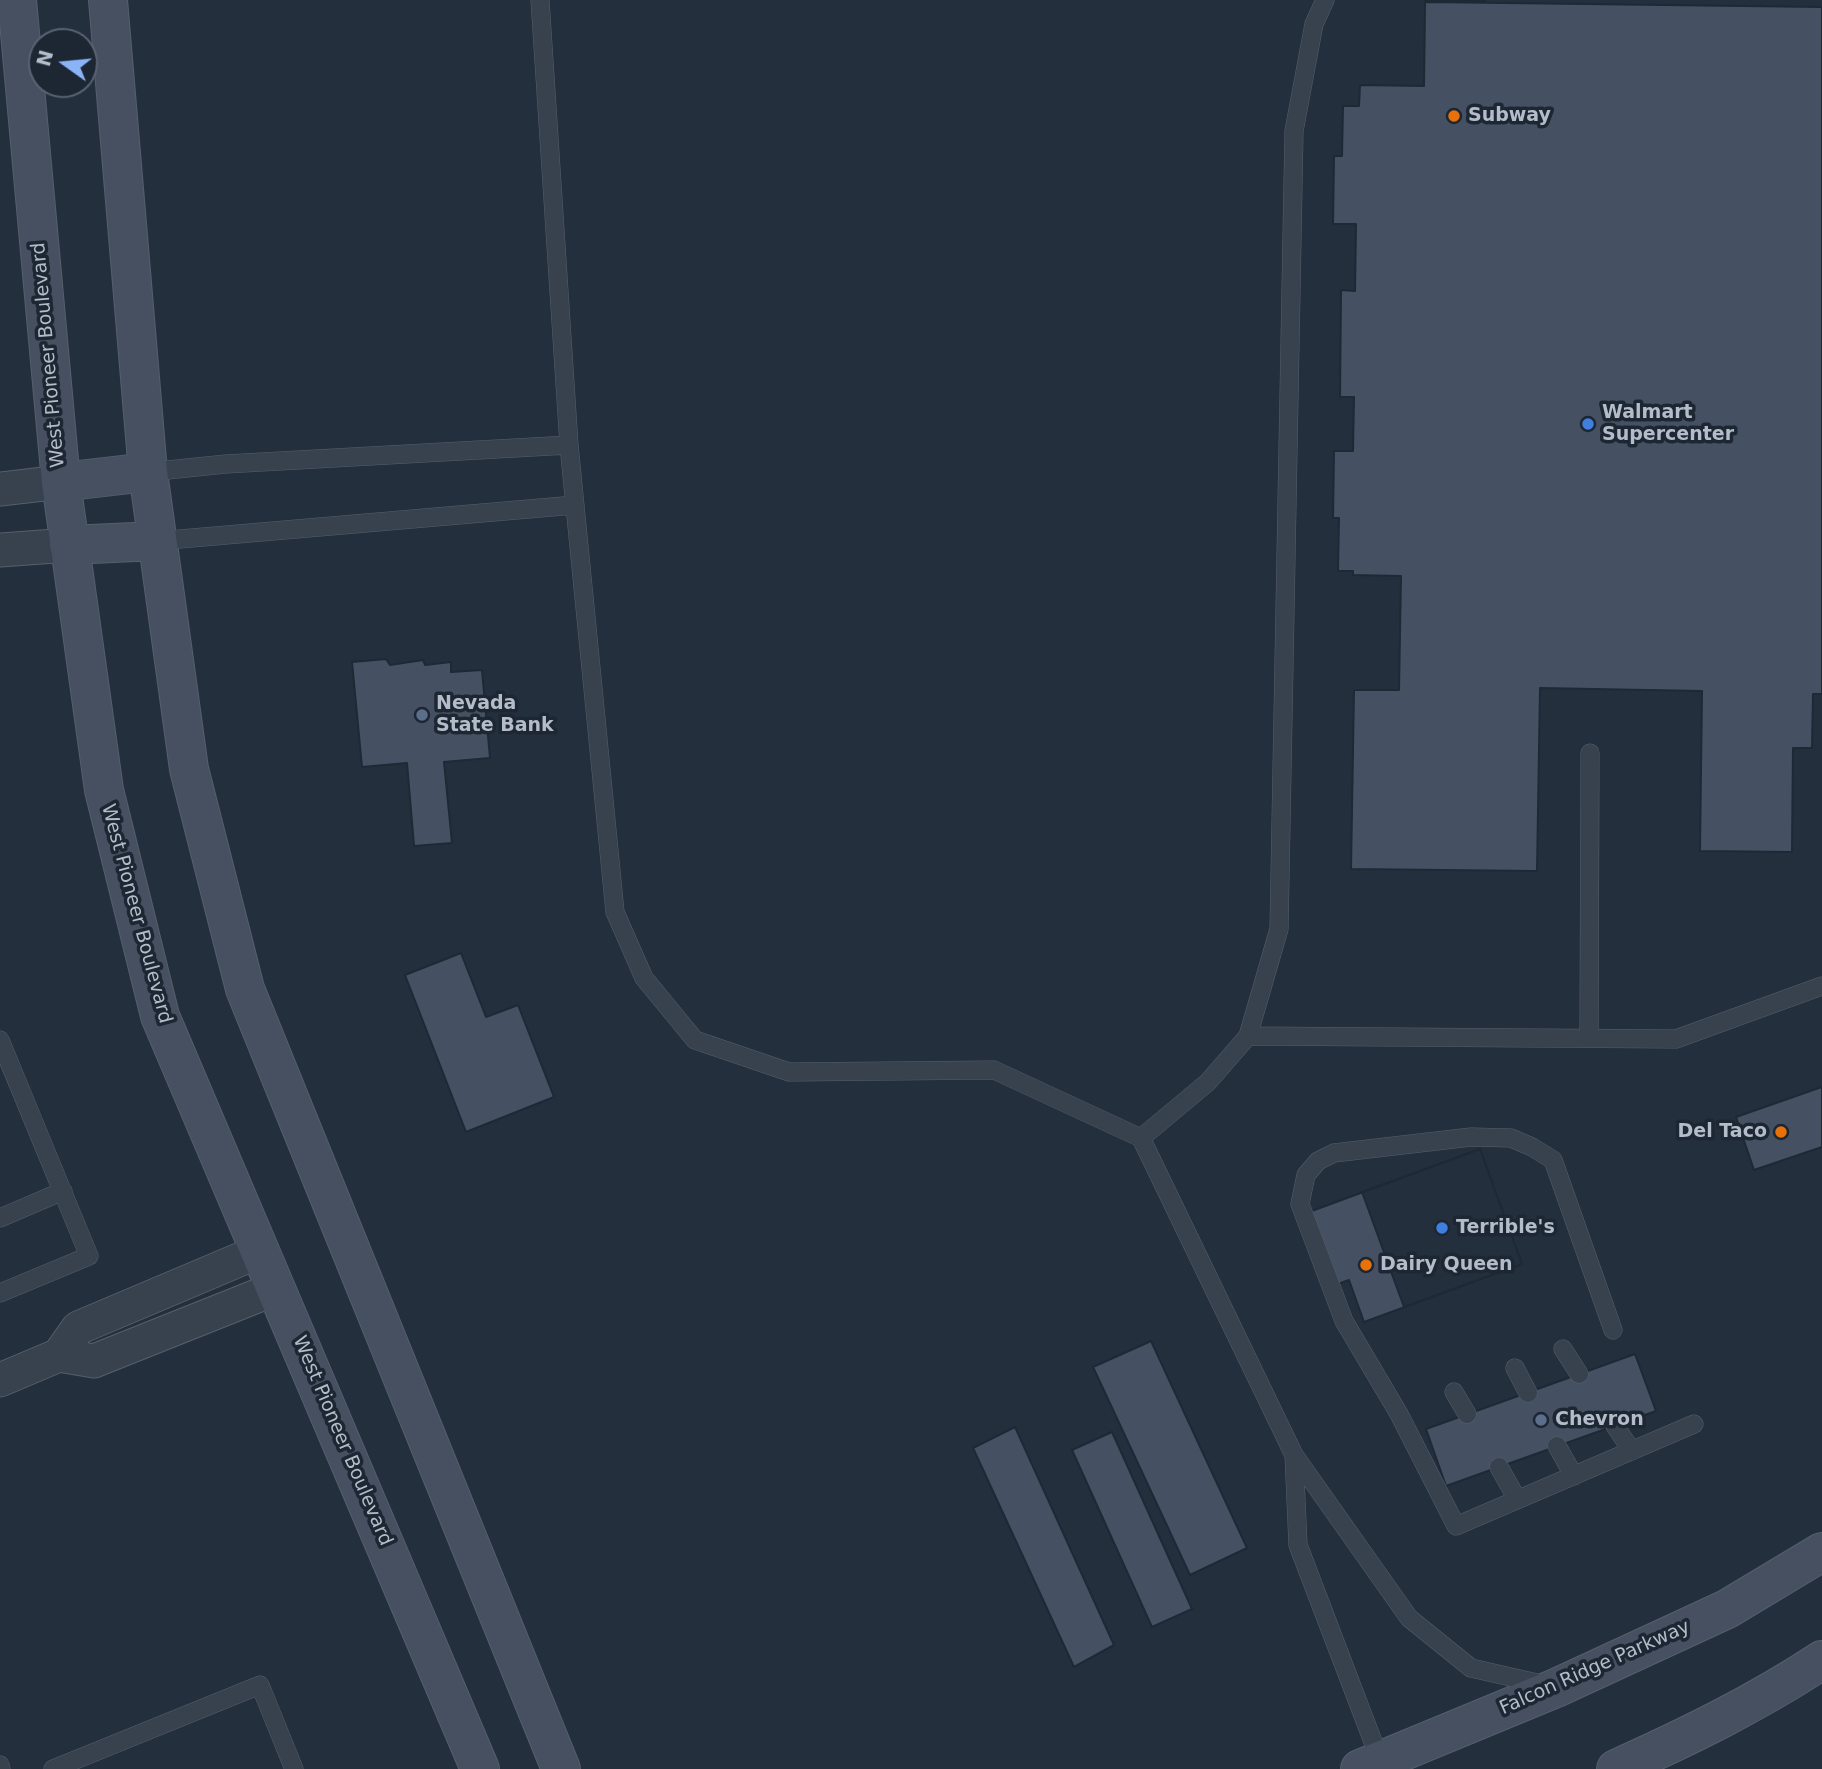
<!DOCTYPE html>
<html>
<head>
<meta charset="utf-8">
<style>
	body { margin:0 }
	#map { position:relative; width:1822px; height:1769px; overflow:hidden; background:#242f3e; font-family:"DejaVu Sans",sans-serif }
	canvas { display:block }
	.north { position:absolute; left:28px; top:28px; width:70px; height:70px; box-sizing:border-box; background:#1d2633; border:2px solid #59626f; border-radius:50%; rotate:285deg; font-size:19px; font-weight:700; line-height:28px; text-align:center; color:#b4bcc9 }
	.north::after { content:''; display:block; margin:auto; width:24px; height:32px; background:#8ab4f8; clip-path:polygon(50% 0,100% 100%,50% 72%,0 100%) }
</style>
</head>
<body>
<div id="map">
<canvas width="1822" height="1769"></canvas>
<div class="north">N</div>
</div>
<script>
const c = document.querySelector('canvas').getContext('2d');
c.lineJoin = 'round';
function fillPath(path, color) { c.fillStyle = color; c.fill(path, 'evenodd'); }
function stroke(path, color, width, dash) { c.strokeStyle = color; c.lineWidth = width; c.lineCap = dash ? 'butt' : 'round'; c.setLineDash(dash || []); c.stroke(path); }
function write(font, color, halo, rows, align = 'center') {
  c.font = font + ' "DejaVu Sans",sans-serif'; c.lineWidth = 7; c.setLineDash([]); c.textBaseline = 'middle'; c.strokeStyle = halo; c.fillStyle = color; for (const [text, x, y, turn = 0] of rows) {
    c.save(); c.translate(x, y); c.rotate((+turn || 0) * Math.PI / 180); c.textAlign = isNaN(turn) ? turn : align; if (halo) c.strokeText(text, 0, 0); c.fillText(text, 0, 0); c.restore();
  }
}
const building = new Path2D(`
	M1425 0H1485V2H1425Z
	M1425 2 1822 7V694H1813L1812 748H1793L1792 852 1700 851 1702 691 1540 688 1537 871 1351 869 1354 690H1399L1401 576 1353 575V571H1338L1339 518H1333L1334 451H1353L1354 397H1340L1341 290 1355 291 1356 224H1333L1334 156H1342L1343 106H1359L1360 85 1424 86Z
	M386 659 390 665 423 660 425 665 451 662V672L482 670 490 758 444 762 452 843 414 846 407 763 362 767 352 662Z
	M461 953 486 1017 518 1005 554 1097 466 1132 405 975Z
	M1822 1087V1147L1754 1170 1736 1117Z
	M1480 1149 1522 1264 1364 1322 1349 1280 1335 1285 1309 1212Z
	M1480 1149 1522 1264 1404 1307 1362 1192Z
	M1151 1341 1247 1548 1190 1575 1093 1367Z
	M1635 1354 1656 1411 1446 1486 1426 1429Z
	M1015 1427 1114 1645 1074 1667 973 1448Z
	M1112 1432 1192 1609 1152 1627 1072 1450Z`);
const service = new Path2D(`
	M540 0 569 445 615 912 644 978 695 1040 789 1072 994 1070 1141 1138 1294 1455 1409 1618 1471 1668 1546 1685
	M148 472 226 464 569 445
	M157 541 575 505
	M1248 1036 1676 1039 1822 986
	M1589 1038 1590 753
	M0 1040 89 1256 0 1293
	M1141 1138 1208 1082 1248 1036 1279 929 1294 131 1314 24 1325 0
	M0 1218 63 1191
	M1613 1330 1553 1160 1532 1147 1511 1138 1471 1137 1334 1153 1318 1161 1306 1175 1300 1204 1344 1321 1399 1414 1456 1526 1694 1424
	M1563 1349 1579 1374
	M1515 1368 1528 1393
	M1454 1392 1467 1414
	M1615 1426 1632 1451
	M1557 1446 1574 1476
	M1294 1455 1298 1545 1380 1760
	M1499 1467 1517 1499
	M0 1765 1 1769
	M53 1769 260 1685 294 1769`);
const minor = new Path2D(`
	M0 489 61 482
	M0 550 69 545
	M59 1355 78 1328 260 1251
	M0 1380 59 1355 94 1361 277 1288`);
const secondary = new Path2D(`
	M17 0 61 482 104 790 160 1016 480 1769
	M108 0 148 472 189 769 245 989 561 1769
	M61 482 148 472
	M69 545 157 541
	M1360 1769 1556 1688 1727 1609 1822 1552
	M1616 1769C1687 1737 1757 1703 1822 1660`);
const markers = [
	[1454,116,7,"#e8710a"],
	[1588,424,7,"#3f7fe0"],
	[422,715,7,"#5c6f8a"],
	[1781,1132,7,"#e8710a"],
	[1442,1228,7,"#3f7fe0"],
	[1366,1265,7,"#e8710a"],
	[1541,1420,7,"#5c6f8a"]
];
const poiNames = [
	["Subway",1468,116],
	["Walmart",1602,413],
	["Supercenter",1602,435],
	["Nevada",436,704],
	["State Bank",436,726],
	["Del Taco",1767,1132,"right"],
	["Terrible's",1456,1228],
	["Dairy Queen",1380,1265],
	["Chevron",1555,1420]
];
const streetNames = [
	["West Pioneer Boulevard",49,355,-95],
	["West Pioneer Boulevard",136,914,75],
	["West Pioneer Boulevard",342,1441,67],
	["Falcon Ridge Parkway",1595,1668,-24]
];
fillPath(building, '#455162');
stroke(building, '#1f2835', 2);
stroke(service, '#565f6c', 19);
stroke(minor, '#565f6c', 35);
stroke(secondary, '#565f6c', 40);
stroke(service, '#38414e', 18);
stroke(minor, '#38414e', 33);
stroke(secondary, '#465061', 38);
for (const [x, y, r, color] of markers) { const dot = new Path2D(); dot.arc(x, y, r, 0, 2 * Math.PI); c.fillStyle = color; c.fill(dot); stroke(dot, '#1d2633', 2.5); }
write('bold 19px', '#b4bcc9', '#1d2633', poiNames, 'left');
write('19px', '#b4bcc9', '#1d2633', streetNames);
</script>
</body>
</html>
